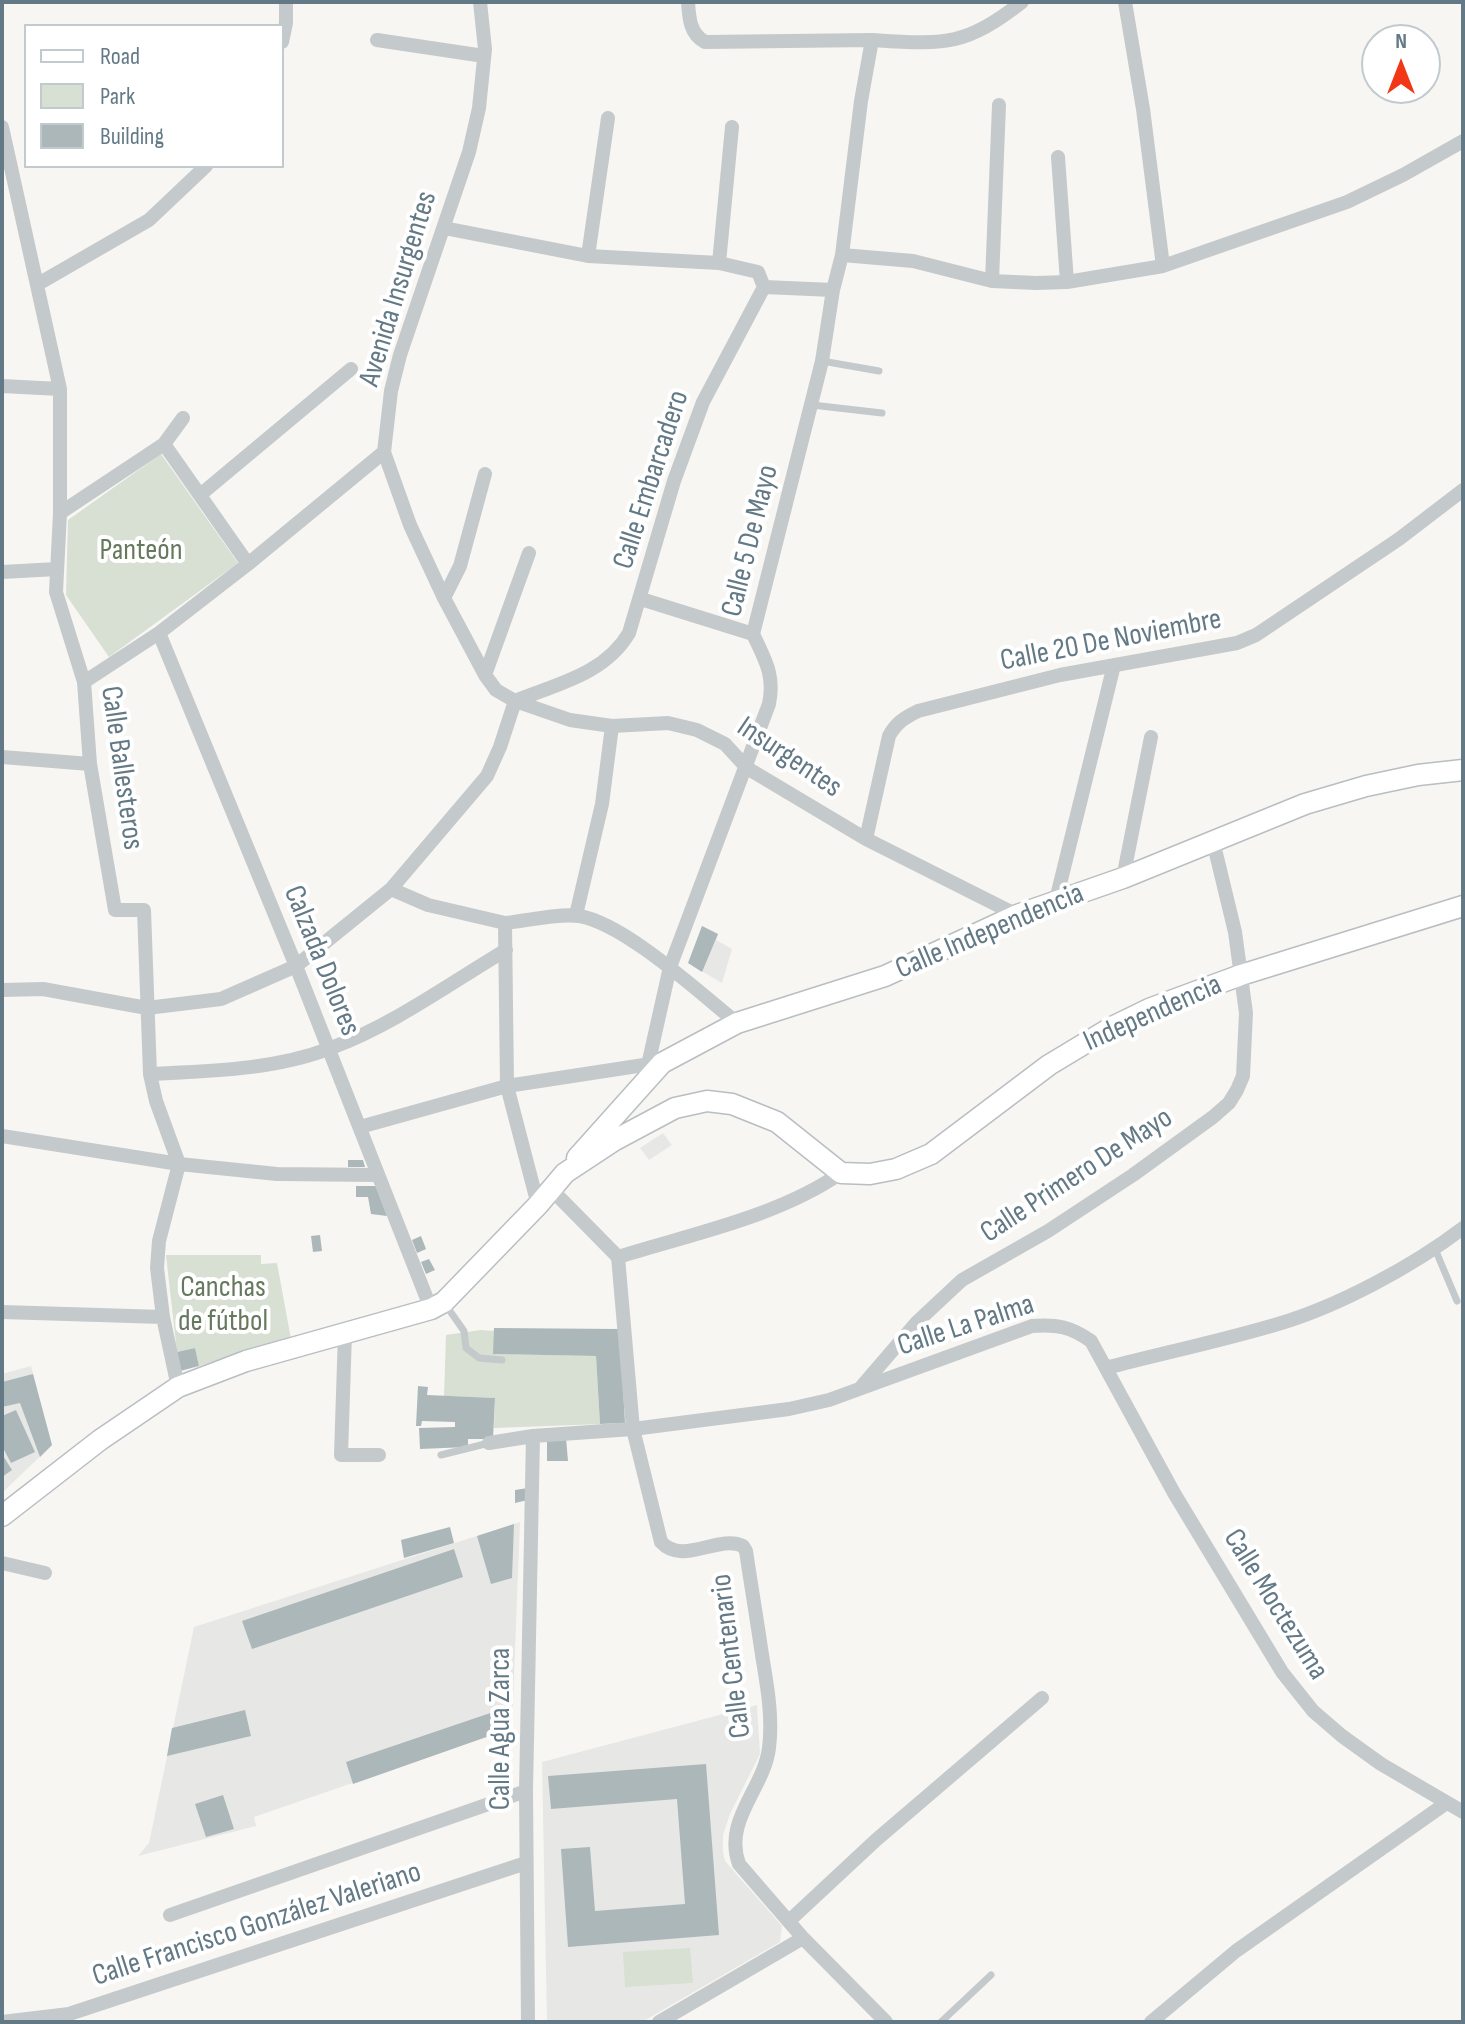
<!DOCTYPE html>
<html>
<head>
<meta charset="utf-8">
<style>
	body { margin:0 }
	#map { position:relative; width:1465px; height:2024px; overflow:hidden; background:#f7f6f2; font-family:"Sofia Sans Condensed",sans-serif }
	canvas { display:block }
	.frame { position:absolute; inset:0; border:4px solid #637a86; pointer-events:none }
	.legend { position:absolute; left:24px; top:24px; width:260px; height:144px; box-sizing:border-box; background:#fff; border:2px solid #c1cacf; margin:0; padding:10px 14px; list-style:none; font-size:24px; color:#637a86 }
	.legend li { display:flex; align-items:center; gap:16px; height:40px }
	.legend b { width:40px; border:2px solid #c1cacf }
	.north { position:absolute; left:1361px; top:24px; width:80px; height:80px; box-sizing:border-box; background:#fff; border:2px solid #c1cacf; border-radius:50%; rotate:0deg; font-size:22px; font-weight:700; line-height:32px; text-align:center; color:#637a86 }
	.north::after { content:''; display:block; margin:auto; width:28px; height:36px; background:#f23717; clip-path:polygon(50% 0,100% 100%,50% 72%,0 100%) }
</style>
</head>
<body>
<div id="map">
<canvas width="1465" height="2024"></canvas>
<div class="frame"></div>
<ul class="legend">
<li><b style="height:10px;background:#fff"></b>Road</li>
<li><b style="height:22px;background:#d8dfd3"></b>Park</li>
<li><b style="height:22px;background:#acb7ba"></b>Building</li>
</ul>
<div class="north">N</div>
</div>
<script>
const c = document.querySelector('canvas').getContext('2d');
c.lineJoin = 'round';
function fillPath(path, color) { c.fillStyle = color; c.fill(path, 'evenodd'); }
function stroke(path, color, width, dash) { c.strokeStyle = color; c.lineWidth = width; c.lineCap = dash ? 'butt' : 'round'; c.setLineDash(dash || []); c.stroke(path); }
function write(font, color, halo, rows, align = 'center') {
  c.font = font + ' "Sofia Sans Condensed",sans-serif'; c.lineWidth = 8; c.setLineDash([]); c.textBaseline = 'middle'; c.strokeStyle = halo; c.fillStyle = color; for (const [text, x, y, turn = 0] of rows) {
    c.save(); c.translate(x, y); c.rotate((+turn || 0) * Math.PI / 180); c.textAlign = isNaN(turn) ? turn : align; if (halo) c.strokeText(text, 0, 0); c.fillText(text, 0, 0); c.restore();
  }
}
const built = new Path2D(`
	M702 926 718 934 716 940 732 949 722 983 688 963Z
	M663 1133 672 1145 649 1160 640 1148Z
	M31 1366 52 1445 3 1492 2 1374Z
	M520 1522 512 1728 254 1817 256 1826 138 1856 149 1843 194 1627Z
	M757 1705 760 1754 730 1814 723 1835V1852L725 1861 782 1926 780 1942 642 2022H547L542 1762Z`);
const green = new Path2D(`
	M161 454 238 563 109 657 66 595 68 520Z
	M166 1255H261V1264L277 1263 291 1339 199 1366 195 1348 177 1352Z
	M481 1330 494 1331V1354L596 1356 600 1424 494 1428 495 1398 444 1396 446 1335Z
	M690 1948 693 1983 625 1987 623 1952Z`);
const building = new Path2D(`
	M702 926 718 934 702 972 688 963Z
	M348 1160H363L365 1167H348Z
	M356 1186H376L387 1216 371 1214 368 1197H356Z
	M320 1235 322 1251 313 1252 311 1236Z
	M421 1236 426 1249 417 1253 412 1240Z
	M429 1259 435 1270 426 1274 421 1262Z
	M494 1328 620 1329 625 1423 600 1424 596 1356 493 1354Z
	M195 1348 199 1366 180 1371 177 1352Z
	M33 1374 52 1445 40 1457 20 1403 2 1407V1382Z
	M418 1386 428 1387 427 1395 495 1398 493 1439H468V1447L420 1449 419 1428 455 1427V1422L422 1421 421 1426H416Z
	M16 1410 35 1452 11 1463 2 1446V1416Z
	M566 1438 568 1461H547V1439Z
	M2 1454 12 1470 2 1477Z
	M528 1488V1500L515 1503V1490Z
	M514 1524 512 1578 491 1584 477 1536Z
	M450 1527 454 1543 404 1558 401 1540Z
	M454 1549 463 1577 252 1649 242 1621Z
	M505 1708 512 1728 353 1784 346 1762Z
	M245 1710 251 1736 167 1756 172 1728Z
	M706 1764 719 1935 568 1947 561 1849 590 1847 595 1911 685 1904 677 1799 551 1809 548 1776Z
	M223 1795 234 1829 206 1837 195 1804Z`);
const lane = new Path2D(`
	M822 361 879 371
	M812 405 882 413
	M1435 1249 1457 1301
	M445 1304 464 1331 466 1348 479 1358 502 1360
	M441 1455 489 1443
	M941 2022 991 1975`);
const street = new Path2D(`
	M480 2 485 49 479 108 469 152 400 355 391 391 384 452 410 525 444 598 485 675 496 690 515 701 570 720 612 726 668 723 697 730 725 744 747 768 866 839 1017 915
	M688 2C689 18 690 34 705 42L872 40
	M1125 2 1143 109 1163 266
	M377 40 484 56
	M282 42 286 23V2
	M2 127 60 389V513L56 592 84 682 90 764 115 910H144L150 1074 156 1101 179 1164 159 1241 157 1268 163 1317 178 1387
	M1058 157 1067 282
	M444 228 588 256 719 263 758 272 764 287
	M842 255 913 261 992 281 1036 283 1067 282 1163 266 1347 202 1403 175 1463 141
	M588 256 608 118
	M719 263 732 127
	M992 281 999 105
	M38 284 149 220 206 166
	M2 386 60 389
	M164 444 248 564
	M200 495 351 369
	M60 513 164 444 183 418
	M2 572 57 569
	M444 598 460 566 485 474
	M641 599 753 634
	M159 633 296 966 431 1309
	M485 675 529 553
	M84 682 159 633 248 564 384 452
	M515 701C557 684 605 674 629 633L674 481 703 402 764 287 833 290
	M2 757 90 764
	M866 839 889 736C896 723 904 718 918 711L1060 675 1237 643 1256 635 1399 539 1463 490
	M1123 878 1151 737
	M391 889 428 905 505 923 507 1086 538 1205
	M1056 900 1114 665
	M576 915 602 804 612 726
	M505 923C526 921 558 913 579 916 624 923 700 993 737 1023
	M2 990 43 989 147 1008 221 999 296 966 391 889 487 776 500 747 515 701
	M648 1065 670 967 769 704C775 675 765 660 753 634L822 361 833 290 842 255 861 101 872 40C943 44 963 48 1022 2
	M150 1074C210 1071 274 1070 331 1048 393 1025 449 984 506 950
	M360 1127 507 1086 657 1063
	M2 1136 179 1164 277 1174 377 1175
	M552 1190 618 1257 633 1429 661 1542C683 1566 718 1534 743 1546L746 1551C751 1585 757 1620 762 1655 767 1685 773 1717 769 1748 764 1789 723 1820 739 1864L803 1938 886 2022
	M618 1257C691 1234 777 1217 841 1173
	M2 1312 163 1317
	M345 1333 341 1455H379
	M1106 1368C1163 1353 1221 1341 1278 1324 1339 1306 1413 1266 1463 1228
	M862 1386 917 1322 962 1280 1048 1231 1133 1175 1213 1117 1229 1103 1237 1090 1243 1076 1246 1013 1235 932 1213 841
	M489 1443 533 1436 633 1429 789 1409 829 1400 1032 1326C1057 1324 1071 1327 1091 1341L1174 1493 1282 1672 1313 1711 1342 1736 1381 1764 1463 1812
	M2 1563 45 1573
	M170 1915 526 1791
	M789 1921 876 1840 1042 1698
	M2 2022 69 2014 526 1863
	M528 2022 526 1791 533 1436
	M659 2022 803 1938
	M1151 2022 1236 1951 1445 1804`);
const secondary = new Path2D(`
	M577 1158 662 1063 737 1023 885 976 1017 915 1123 878 1305 804 1366 786 1418 775 1463 770
	M2 1516 100 1440 178 1387 246 1361 431 1309 444 1302 538 1205 565 1173 615 1140 675 1108 707 1101 732 1104 777 1122 841 1173 870 1174 896 1169 931 1154 1049 1065 1112 1027 1149 1009 1241 975 1463 906`);
const streetNames = [
	["Avenida Insurgentes",399,289,-73],
	["Calle Embarcadero",652,480,-72],
	["Calle 5 De Mayo",751,541,-76],
	["Calle 20 De Noviembre",1111,641,-11],
	["Insurgentes",789,758,34],
	["Calle Ballesteros",121,768,82],
	["Calle Independencia",990,932,-23],
	["Calzada Dolores",321,961,68],
	["Independencia",1153,1014,-24],
	["Calle Primero De Mayo",1077,1176,-33],
	["Calle La Palma",966,1326,-18],
	["Calle Moctezuma",1275,1605,58],
	["Calle Centenario",732,1656,-97],
	["Calle Agua Zarca",501,1729,-90],
	["Calle Francisco González Valeriano",257,1925,-18]
];
const parkNames = [
	["Panteón",141,551],
	["Canchas",223,1288],
	["de fútbol",223,1322]
];
fillPath(built, '#e7e8e6');
fillPath(green, '#d8dfd3');
fillPath(building, '#acb7ba');
stroke(secondary, '#b8bec2', 23);
stroke(lane, '#c4c9cb', 7);
stroke(street, '#c4c9cb', 14);
stroke(secondary, '#fff', 20);
write('30px', '#637a86', '#fff', streetNames);
write('30px', '#66785e', '#fff', parkNames);
</script>
</body>
</html>
